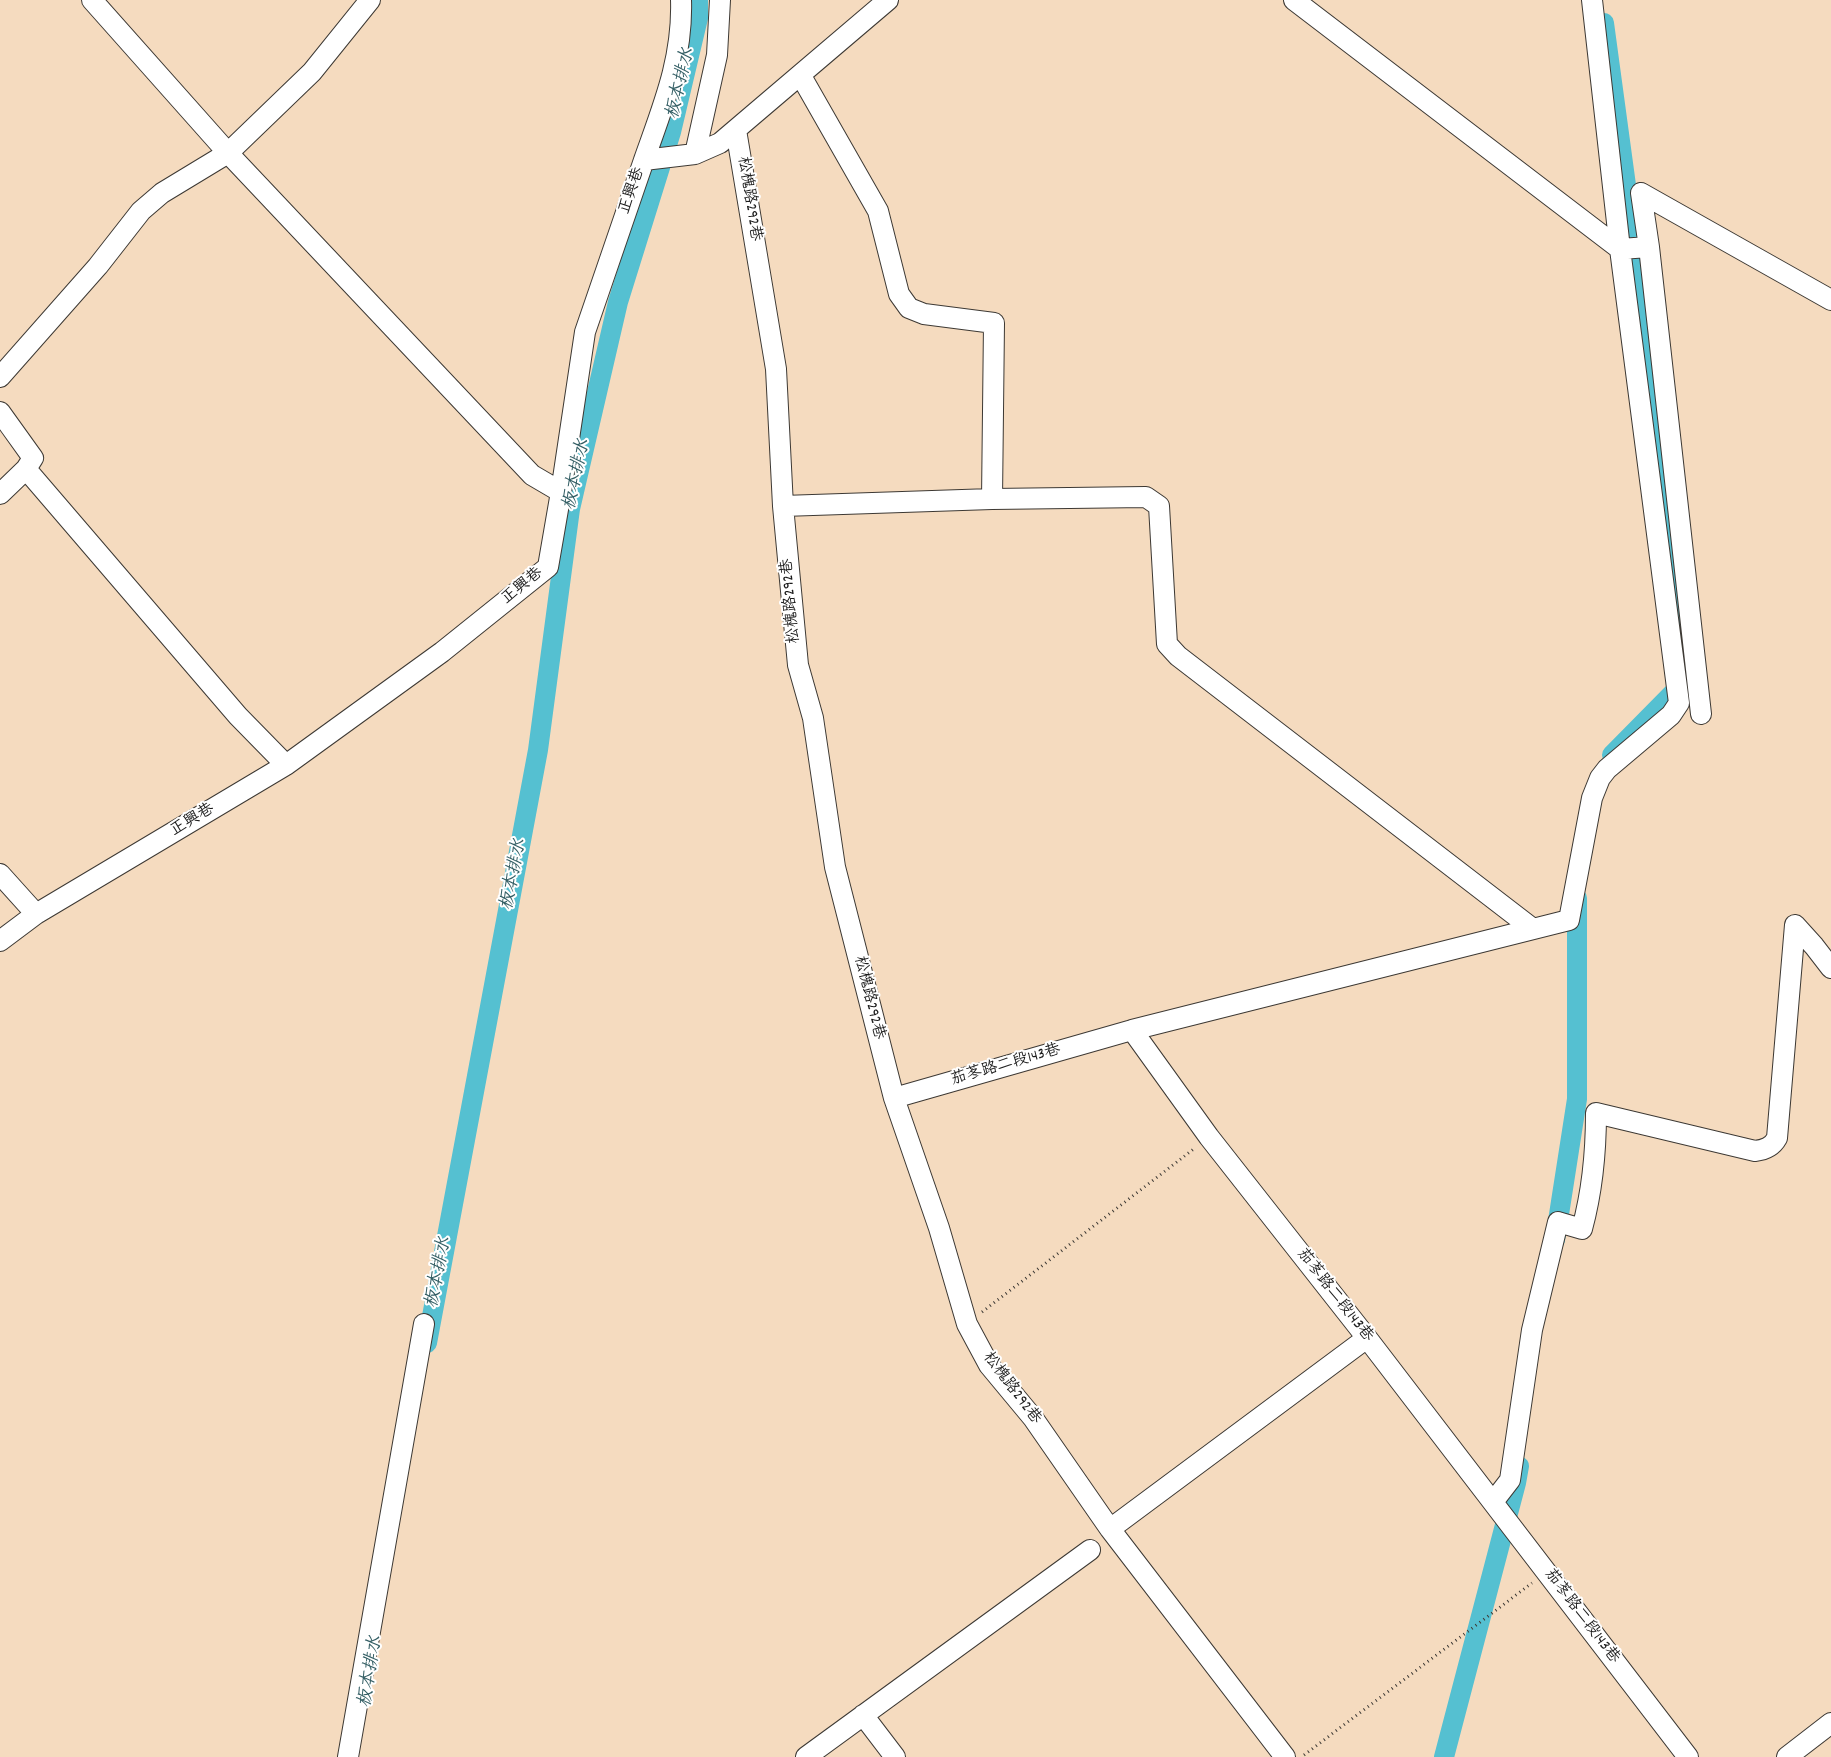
<!DOCTYPE html>
<html>
<head>
<meta charset="utf-8">
<style>
	body { margin:0 }
	canvas { display:block; background:#f5dbbf }
</style>
</head>
<body>
<canvas width="1831" height="1757"></canvas>
<script>
const c = document.querySelector('canvas').getContext('2d');
c.lineJoin = 'round';
function stroke(path, color, width, dash) { c.strokeStyle = color; c.lineWidth = width; c.lineCap = dash ? 'butt' : 'round'; c.setLineDash(dash || []); c.stroke(path); }
function write(font, color, halo, rows, align = 'center') {
  c.font = font + ' Dekko,"LXGW WenKai TC",sans-serif'; c.lineWidth = 4; c.setLineDash([]); c.textBaseline = 'middle'; c.strokeStyle = halo; c.fillStyle = color; for (const [text, x, y, turn = 0] of rows) {
    c.save(); c.translate(x, y); c.rotate((+turn || 0) * Math.PI / 180); c.textAlign = isNaN(turn) ? turn : align; if (halo) c.strokeText(text, 0, 0); c.fillText(text, 0, 0); c.restore();
  }
}
const canal = new Path2D(`
	M1604 23 1660 436 1679 635
	M1612 755 1684 682V678
	M1555 1240 1577 1099V898
	M427 1343 538 750 570 509 618 302 671 132 698 18V0
	M1444 1757 1516 1483 1519 1466`);
const path = new Path2D(`
	M982 1312 1195 1148
	M1304 1755 1532 1583`);
const minor = new Path2D(`
	M92 0 228 153 532 475 561 492
	M1294 0 1620 249 1649 247
	M801 76 878 211 899 294 909 308 924 314 994 323 992 499
	M736 130 776 369 783 506 798 665 813 718 835 867 894 1098 939 1228 967 1324 989 1365 1033 1418 1110 1529 1285 1757
	M695 154 717 55 720 0
	M644 160C663 106 683 59 681 0
	M0 377 98 266 141 211 162 193 228 153 312 72 370 0
	M0 412 33 458 26 469 238 716 286 765
	M0 494 26 469
	M783 506 992 499 1146 497 1159 506 1167 644 1178 656 1533 929
	M1701 714 1649 247 1641 193 1831 300
	M0 874 36 914
	M0 941 36 914 286 765 442 652 548 567 561 492 585 332 644 160 695 154 720 143 888 0
	M1132 1030 1569 920 1592 798 1600 778 1607 769 1671 715 1679 703 1620 249 1592 0
	M894 1098 1132 1030 1209 1137 1367 1338 1688 1757
	M1493 1502 1510 1480 1532 1330 1558 1222 1582 1229C1592 1192 1596 1153 1596 1113L1755 1151C1765 1150 1772 1147 1777 1138L1795 925 1814 946 1831 968
	M1110 1529 1367 1338
	M863 1715 895 1757
	M348 1757 424 1324
	M806 1757 1090 1550
	M1787 1757 1831 1723`);
const streetNames = [
	["正興巷",633,191,-71],
	["松槐路292巷",748,199,81],
	["正興巷",523,587,-39],
	["松槐路292巷",792,601,-95],
	["正興巷",193,821,-31],
	["松槐路292巷",868,998,76],
	["茄苳路二段143巷",1006,1066,-16],
	["茄苳路二段143巷",1334,1296,52],
	["松槐路292巷",1011,1389,53],
	["茄苳路二段143巷",1581,1617,53]
];
const waterNames = [
	["板本排水",682,84,-77],
	["板本排水",578,475,-78],
	["板本排水",515,875,-79],
	["板本排水",440,1273,-79],
	["板本排水",372,1672,-81]
];
stroke(canal, '#55c0d1', 20);
stroke(minor, '#3d3934', 22);
stroke(path, '#3d3934', 3, [1, 4]);
stroke(minor, '#fff', 20);
write('16px', '#1c1c1c', '#fff', streetNames);
write('italic 18px', '#335e64', '#fff', waterNames);
</script>
</body>
</html>
